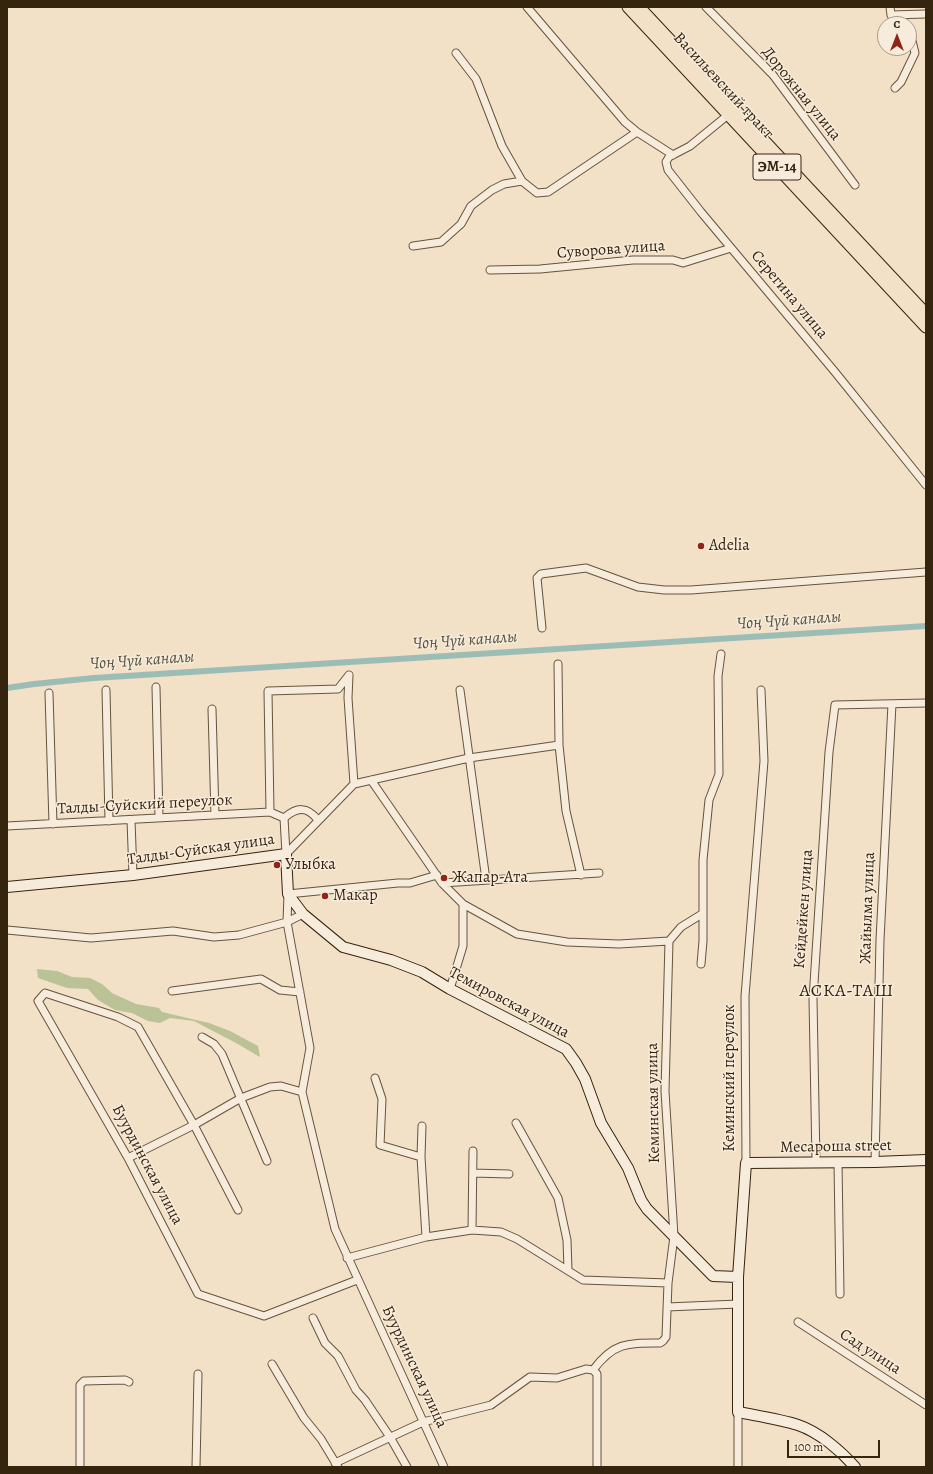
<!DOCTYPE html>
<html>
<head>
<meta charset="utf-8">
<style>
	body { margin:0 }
	#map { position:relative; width:933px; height:1474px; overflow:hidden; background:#f2e0c7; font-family:Alegreya,serif }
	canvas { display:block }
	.frame { position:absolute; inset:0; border:8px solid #36250e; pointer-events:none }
	.north { position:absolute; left:877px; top:16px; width:40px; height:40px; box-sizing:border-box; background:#f7ebdb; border:1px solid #aa9c89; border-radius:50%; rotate:0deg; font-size:11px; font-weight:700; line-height:16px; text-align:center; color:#36250e }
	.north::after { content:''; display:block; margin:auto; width:14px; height:18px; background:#8f2418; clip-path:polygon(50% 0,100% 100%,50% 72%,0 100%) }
	.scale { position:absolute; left:787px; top:1440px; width:93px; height:18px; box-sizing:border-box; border:2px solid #36250e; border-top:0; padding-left:5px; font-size:12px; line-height:14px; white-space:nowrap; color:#36250e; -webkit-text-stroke:3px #f7ebdb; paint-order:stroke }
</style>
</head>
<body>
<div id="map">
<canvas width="933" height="1474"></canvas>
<div class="frame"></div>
<div class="north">С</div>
<div class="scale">100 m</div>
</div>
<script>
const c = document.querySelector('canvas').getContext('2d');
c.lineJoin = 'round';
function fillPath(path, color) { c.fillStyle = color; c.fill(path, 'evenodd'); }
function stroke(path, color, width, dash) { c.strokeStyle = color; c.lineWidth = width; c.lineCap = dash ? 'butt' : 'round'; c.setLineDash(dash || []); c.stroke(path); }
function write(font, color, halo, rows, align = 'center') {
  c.font = font + ' Alegreya,serif'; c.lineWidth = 3; c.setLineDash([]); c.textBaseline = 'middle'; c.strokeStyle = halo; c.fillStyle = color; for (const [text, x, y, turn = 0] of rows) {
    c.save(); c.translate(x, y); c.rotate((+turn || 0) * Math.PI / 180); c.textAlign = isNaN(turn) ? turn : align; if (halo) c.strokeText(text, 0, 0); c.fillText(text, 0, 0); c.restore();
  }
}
const green = new Path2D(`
	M37 969 57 971 72 977 90 978 102 984 112 993 136 1004 159 1008 162 1012 209 1023 230 1031 258 1046 260 1057 236 1043 194 1021 170 1018 160 1023 148 1021 132 1013 115 1010 98 1000 88 989 67 988 38 978Z`);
const canal = new Path2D(`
	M7 688 34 684 94 678 926 626`);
const street = new Path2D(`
	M527 7 625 122 637 132 673 155
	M706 7 773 75 855 185
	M890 7 891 15 926 14
	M456 53 476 79 502 146 522 181
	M895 88 901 82 915 53 909 28
	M728 115 690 146 669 157 666 162 668 170 701 212 835 372 926 485
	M413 246 441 242 461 224 471 206 492 190 504 184 522 181 537 193 548 192 637 132
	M490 270 540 269 633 260H673L683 263 731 248
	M542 628 537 578 541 574 586 568 638 587 664 590H691L926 572
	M558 664 559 745 566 811 581 875
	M349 675 348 698 354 784
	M156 687 159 818
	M106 690 109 821
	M460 690 486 880
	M49 693 53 824
	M212 709 215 815
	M371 780 442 883 463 904 517 934 567 942 619 944 669 941
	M270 812 268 691 338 689 349 675
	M284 818C297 807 307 806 318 820
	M284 818 286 854
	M131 820 133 875
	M7 826 270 812 284 818
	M286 854 354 784 469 758 559 745
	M437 875 410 883H398L288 894 287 922 310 1048 302 1092 335 1229 444 1467
	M442 883 599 873
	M7 930 91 938 173 931 214 937 239 935 287 922 303 914
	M701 964 703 941V860L709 800 719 774 718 676 721 654
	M450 989 463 946V904
	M172 991 261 979 280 990 300 992
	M202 1037 214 1044 222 1054 267 1161
	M375 1078 382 1099 380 1145 421 1157
	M516 1123 558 1198 567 1240 568 1270
	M422 1126 421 1157 426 1237
	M128 1158 194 1125 241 1098 270 1087 281 1086 302 1092
	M816 1162 813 999 829 752 835 705 926 703
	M838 1162 840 1294
	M875 1162 880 940 892 704
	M746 1163 745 996 764 761 761 690
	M473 1173 509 1174
	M238 1210 194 1125 138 1027 118 1017 45 993 38 1001 128 1158 198 1294 264 1316 357 1280
	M472 1230 473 1151
	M347 1258 426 1237 472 1230 501 1232 517 1239 583 1280 668 1283
	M667 1307 738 1304
	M313 1318 325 1343 338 1356 356 1390 365 1400 390 1437 407 1467
	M798 1322 926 1405
	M272 1364 304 1418 321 1439 338 1467
	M593 1370C614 1342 628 1343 660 1343L663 1341 666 1337 668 1283 674 1236 665 1091 669 941 681 927 702 914
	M335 1463 423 1422 491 1405 530 1377 557 1378 586 1369 593 1370 597 1374V1467
	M80 1467V1385L84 1381 125 1380 129 1382
	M196 1467 198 1374
	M738 1467V1412`);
const secondary = new Path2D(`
	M7 887 133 875 286 854 288 894 303 914 343 947 391 960 422 972 450 989 566 1049 576 1063 585 1079 601 1123 628 1168 641 1200 647 1209 713 1276 738 1277
	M855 1467C841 1451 819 1432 798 1425 779 1419 758 1416 738 1412V1277L746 1163 875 1162 926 1160`);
const primary = new Path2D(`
	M628 7 926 327
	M639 7 926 314`);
const markers = [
	[701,546,4,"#8f2418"],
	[277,865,4,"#8f2418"],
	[444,878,4,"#8f2418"],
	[325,896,4,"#8f2418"]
];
const shields = [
	[777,167,48]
];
const shieldNames = [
	["ЭМ-14",777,167]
];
const streetNames = [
	["Васильевский тракт",723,86,47],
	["Дорожная улица",801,94,51],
	["Суворова улица",611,250,-4],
	["Серегина улица",789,295,50],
	["Талды-Суйский переулок",145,805,-3],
	["Талды-Суйская улица",201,850,-8],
	["Жайылма улица",868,908,-88],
	["Кейдейкен улица",804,909,-86],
	["Темировская улица",509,1003,28],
	["Кеминский переулок",730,1078,-90],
	["Кеминская улица",654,1103,-91],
	["Месароша street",836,1147,-1],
	["Буурдинская улица",147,1165,62],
	["Сад улица",870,1352,33],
	["Буурдинская улица",414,1367,65]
];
const poiNames = [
	["Adelia",709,546],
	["Улыбка",285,865],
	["Жапар-Ата",452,878],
	["Макар",333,896]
];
const waterNames = [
	["Чоң Чүй каналы",789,621,-4],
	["Чоң Чүй каналы",465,641,-4],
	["Чоң Чүй каналы",142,661,-4]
];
const quarterNames = [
	["АСКА-ТАШ",847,992]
];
fillPath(green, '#bac296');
stroke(canal, '#9bbdb5', 6);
stroke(street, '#65543c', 9);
stroke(secondary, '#36250e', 12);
stroke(primary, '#36250e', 13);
stroke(street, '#f7ebdb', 7);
stroke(secondary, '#f7ebdb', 10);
stroke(primary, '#f2e0c7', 11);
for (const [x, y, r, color] of markers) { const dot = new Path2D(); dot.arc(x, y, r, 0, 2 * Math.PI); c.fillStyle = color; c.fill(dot); stroke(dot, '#f7ebdb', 1.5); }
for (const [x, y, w] of shields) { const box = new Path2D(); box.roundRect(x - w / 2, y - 13, w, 26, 3); c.fillStyle = '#f7ebdb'; c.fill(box); stroke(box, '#36250e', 1); }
write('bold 15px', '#36250e', null, shieldNames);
write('16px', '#36250e', '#f7ebdb', streetNames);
write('16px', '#36250e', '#f7ebdb', poiNames, 'left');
write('italic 17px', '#545340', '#f7ebdb', waterNames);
c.letterSpacing = '1px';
write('18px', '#36250e', '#f7ebdb', quarterNames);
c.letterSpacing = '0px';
</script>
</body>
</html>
